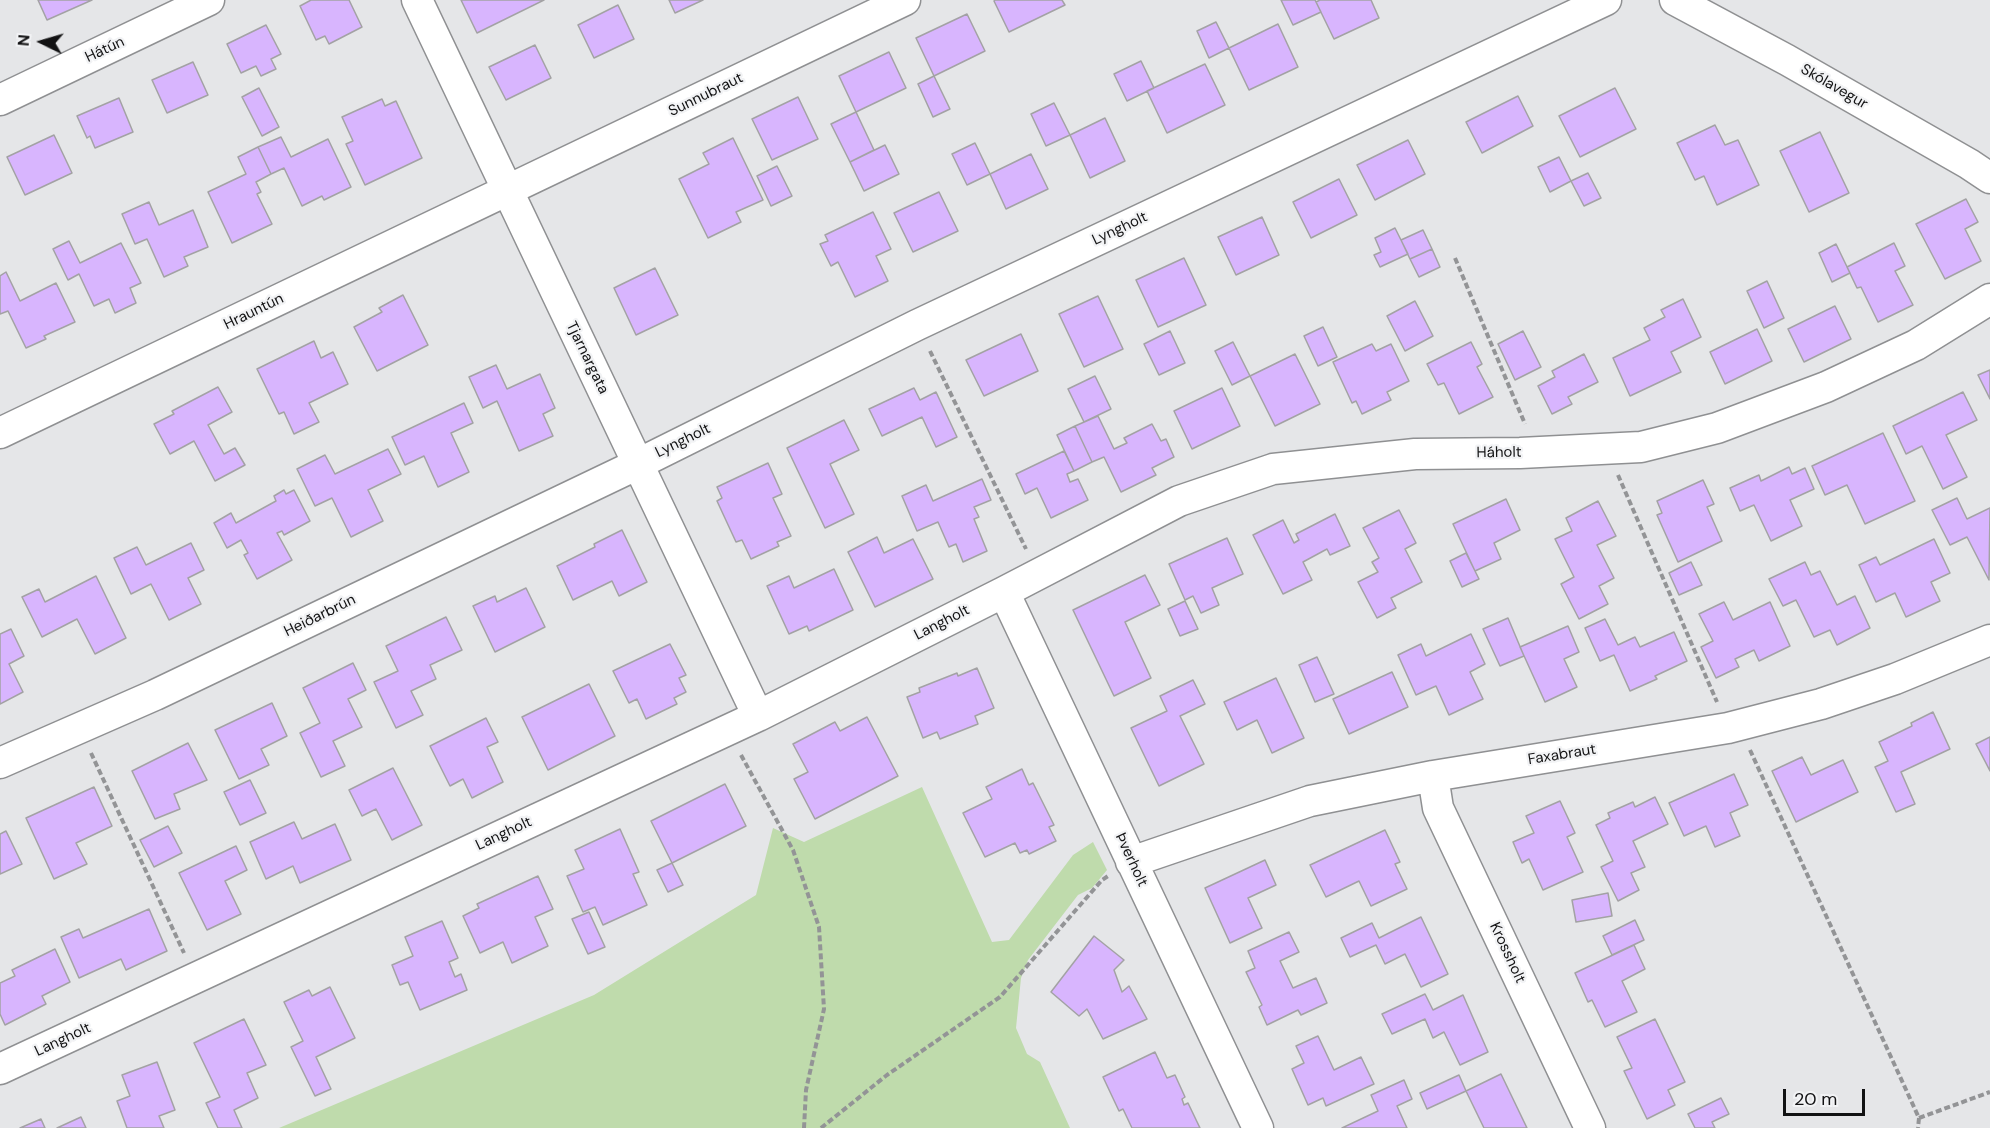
<!DOCTYPE html>
<html>
<head>
<meta charset="utf-8">
<style>
	body { margin:0 }
	#map { position:relative; width:1990px; height:1128px; overflow:hidden; background:#e5e6e8; font-family:"DM Sans",sans-serif }
	canvas { display:block }
	.north { position:absolute; left:12px; top:12px; width:60px; height:60px; -webkit-text-stroke:4px #f2f3f5; paint-order:stroke; rotate:275deg; font-size:16px; font-weight:700; line-height:24px; text-align:center; color:#121213 }
	.north::after { content:''; display:block; margin:auto; width:21px; height:27px; background:#121213; clip-path:polygon(50% 0,100% 100%,50% 72%,0 100%) }
	.scale { position:absolute; left:1783px; top:1089px; width:82px; height:27px; box-sizing:border-box; border:3px solid #121213; border-top:0; padding-left:8px; font-size:18px; line-height:21px; white-space:nowrap; color:#121213; -webkit-text-stroke:4px #f2f3f5; paint-order:stroke }
</style>
</head>
<body>
<div id="map">
<canvas width="1990" height="1128"></canvas>
<div class="north">N</div>
<div class="scale">20 m</div>
</div>
<script>
const c = document.querySelector('canvas').getContext('2d');
c.lineJoin = 'round';
function fillPath(path, color) { c.fillStyle = color; c.fill(path, 'evenodd'); }
function stroke(path, color, width, dash) { c.strokeStyle = color; c.lineWidth = width; c.lineCap = dash ? 'butt' : 'round'; c.setLineDash(dash || []); c.stroke(path); }
function write(font, color, halo, rows, align = 'center') {
  c.font = font + ' "DM Sans",sans-serif'; c.lineWidth = 4.5; c.setLineDash([]); c.textBaseline = 'middle'; c.strokeStyle = halo; c.fillStyle = color; for (const [text, x, y, turn = 0] of rows) {
    c.save(); c.translate(x, y); c.rotate((+turn || 0) * Math.PI / 180); c.textAlign = isNaN(turn) ? turn : align; if (halo) c.strokeText(text, 0, 0); c.fillText(text, 0, 0); c.restore();
  }
}
const green = new Path2D(`
	M922 787 992 942 1009 940 1073 855 1093 842 1107 870 1092 888 1078 895 1028 960 1021 978 1016 1028 1027 1054 1040 1062 1070 1128H279L594 995 756 895 773 828 804 842Z`);
const building = new Path2D(`
	M38 0H92L47 20Z
	M311 0H349L362 27 329 44 325 36 316 40 300 6Z
	M461 0H544L477 33Z
	M669 0H703L675 13Z
	M995 0H1062L1065 5 1009 32 994 1Z
	M1281 0H1315L1321 12 1293 25Z
	M1320 0H1371L1379 18 1334 39 1316 2Z
	M618 5 634 39 594 58 578 25Z
	M967 14 985 51 934 76 916 38Z
	M1216 22 1229 48 1209 58 1197 31Z
	M1278 24 1298 67 1249 90 1229 48Z
	M266 25 281 54 271 59 276 69 261 76 256 66 241 73 227 44Z
	M535 45 551 78 506 100 489 67Z
	M889 52 906 88 856 112 839 76Z
	M1141 61 1154 88 1127 101 1114 74Z
	M193 62 208 95 167 113 152 80Z
	M1205 64 1225 105 1167 133 1147 91Z
	M934 76 950 109 933 117 918 84Z
	M259 88 279 127 262 136 242 97Z
	M1615 88 1636 129 1580 157 1559 116Z
	M1518 96 1533 126 1482 153 1466 122Z
	M798 97 818 139 772 160 752 119Z
	M119 98 133 132 95 148 90 136 87 138 77 116Z
	M382 99 385 106 396 101 422 158 365 185 346 144 353 141 342 117Z
	M1054 103 1070 135 1046 146 1031 114Z
	M856 112 874 150 850 162 831 124Z
	M1105 118 1125 161 1090 178 1070 135Z
	M1715 125 1725 145 1738 140 1759 185 1717 205 1704 176 1695 180 1677 143Z
	M1820 132 1849 193 1809 212 1780 151Z
	M54 135 72 173 25 195 7 157Z
	M281 137 291 157 328 139 351 187 324 200 322 196 302 206 284 168 271 174 258 147Z
	M733 138 763 200 736 212 741 222 708 238 679 179 709 164 703 153Z
	M1408 140 1425 174 1375 200 1357 165Z
	M975 143 990 174 967 185 952 154Z
	M885 145 899 174 864 191 850 162Z
	M258 147 271 174 256 182 261 192 257 194 272 224 232 243 208 192 246 174 238 157Z
	M1031 154 1048 189 1006 209 990 174Z
	M1559 157 1571 181 1550 192 1538 167Z
	M777 166 792 196 771 206 757 176Z
	M1588 173 1601 198 1584 206 1571 181Z
	M1339 179 1357 215 1311 238 1293 202Z
	M939 192 958 231 913 252 894 213Z
	M1966 199 1978 222 1965 229 1981 261 1945 279 1916 224Z
	M149 202 159 225 193 210 208 247 184 257 188 266 164 277 147 239 135 244 122 214Z
	M873 212 891 249 876 256 888 281 855 297 838 262 831 266 820 244 828 241 825 235Z
	M1262 217 1279 255 1236 275 1218 237Z
	M1395 228 1408 254 1380 267 1374 255 1381 252 1375 238Z
	M1423 230 1432 249 1410 259 1401 240Z
	M69 241 80 263 121 243 141 283 130 288 136 303 115 313 109 299 94 306 79 274 68 280 53 249Z
	M1894 243 1905 266 1895 271 1913 305 1878 322 1861 287 1857 288 1847 267Z
	M1836 244 1850 273 1832 282 1819 253Z
	M1432 249 1440 267 1419 277 1410 259Z
	M1184 258 1206 305 1158 327 1136 280Z
	M655 268 678 315 636 335 614 288Z
	M6 272 20 301 56 283 75 322 44 336 46 339 26 348 8 311 0 314V276Z
	M1767 281 1784 318 1764 328 1747 291Z
	M403 295 428 345 377 371 354 327 382 312 379 308Z
	M1098 296 1123 349 1084 367 1059 314Z
	M1683 299 1701 337 1671 352 1681 372 1630 396 1613 358 1650 340 1644 328 1665 317 1661 310Z
	M1415 301 1433 336 1405 351 1387 316Z
	M1835 306 1851 339 1804 362 1788 329Z
	M1323 327 1337 357 1318 366 1304 336Z
	M1757 329 1772 361 1725 384 1710 352Z
	M1170 331 1185 363 1159 375 1144 344Z
	M1523 331 1541 367 1515 380 1498 344Z
	M1021 334 1038 371 984 396 966 360Z
	M314 341 321 358 333 352 348 384 309 403 319 422 294 434 284 412 279 414 257 369Z
	M1233 342 1250 376 1232 385 1215 351Z
	M1471 342 1482 364 1477 367 1493 397 1459 414 1444 383 1438 385 1427 364Z
	M1372 344 1376 351 1391 344 1409 381 1387 392 1391 400 1362 414 1356 401 1352 403 1333 362Z
	M1295 354 1320 404 1275 426 1250 376Z
	M1584 354 1598 382 1568 397 1572 404 1552 414 1538 386 1555 377 1552 371Z
	M496 365 507 389 540 374 555 408 543 414 553 436 519 451 497 401 483 408 469 377Z
	M1990 370V399L1978 375Z
	M1095 376 1111 409 1084 422 1068 389Z
	M218 387 232 412 208 425 224 454 235 448 245 465 215 481 194 441 170 454 154 424 174 414 172 411Z
	M914 388 920 400 936 392 957 437 936 447 922 417 882 436 869 409Z
	M1222 388 1240 426 1192 449 1174 411Z
	M1963 392 1977 420 1946 435 1967 477 1943 489 1922 446 1906 454 1893 426Z
	M464 403 473 423 451 433 469 472 438 487 424 456 405 465 392 437Z
	M1098 416 1114 449 1127 443 1124 438 1152 424 1161 441 1166 439 1174 457 1152 468 1156 475 1121 492 1104 457 1092 462 1075 426Z
	M844 420 859 450 830 464 854 514 825 528 787 448Z
	M1075 426 1092 462 1074 471 1057 435Z
	M1883 433 1915 501 1865 524 1847 485 1825 495 1812 466Z
	M388 449 401 474 368 490 383 521 351 537 332 498 315 506 297 469 325 455 335 474Z
	M1064 451 1074 471 1067 474 1070 482 1078 479 1088 500 1051 518 1037 488 1025 494 1016 474Z
	M768 463 782 494 773 498 791 536 777 542 779 546 751 559 742 540 736 542 717 501 722 498 717 487Z
	M1789 467 1792 474 1805 468 1814 489 1790 500 1802 526 1771 541 1754 505 1740 511 1730 488 1759 475 1761 481Z
	M982 479 991 500 974 507 979 517 974 519 987 551 963 562 956 544 949 547 938 522 917 531 902 496 926 485 933 501Z
	M1703 480 1714 504 1707 507 1722 541 1678 562 1657 515 1662 513 1657 501Z
	M284 490 286 494 294 490 310 521 284 535 282 531 277 533 292 560 257 579 244 555 248 553 241 540 227 548 214 523 231 513 236 523 276 501 274 496Z
	M1957 498 1967 519 1990 508 1989 580 1967 537 1950 545 1932 510Z
	M1506 499 1520 530 1494 543 1501 559 1475 571 1453 524Z
	M1598 501 1616 536 1597 545 1614 578 1599 586 1608 604 1579 619 1561 584 1574 577 1555 539 1572 531 1566 518Z
	M1399 510 1416 543 1405 549 1422 582 1391 598 1396 608 1377 618 1358 582 1378 572 1372 562 1379 558 1363 528Z
	M1335 514 1350 546 1330 555 1327 549 1303 562 1312 580 1283 594 1253 535 1283 520 1294 543 1299 540 1296 534Z
	M622 530 647 582 619 596 612 581 573 600 557 566 595 547 594 544Z
	M877 537 884 553 913 539 933 579 875 607 848 552Z
	M1227 538 1243 574 1212 588 1219 605 1201 613 1193 596 1185 600 1169 564Z
	M1934 539 1950 573 1931 582 1940 601 1906 617 1895 593 1876 602 1859 565 1876 557 1880 565Z
	M191 543 204 570 188 578 201 604 169 620 151 584 131 594 114 558 137 547 146 565Z
	M1466 553 1479 579 1462 587 1450 561Z
	M1691 562 1702 585 1679 595 1669 573Z
	M1805 562 1811 575 1820 571 1837 605 1855 596 1870 628 1837 645 1830 630 1814 637 1796 600 1783 606 1769 579Z
	M834 569 853 610 809 631 807 626 789 634 767 586 789 576 794 588Z
	M1145 575 1160 605 1125 622 1151 678 1114 696 1073 610Z
	M96 576 126 638 95 654 77 619 42 637 22 597 39 589 45 602Z
	M526 588 545 627 495 652 473 606 495 596 497 602Z
	M1185 601 1198 629 1180 636 1168 609Z
	M1724 602 1733 620 1770 602 1790 646 1759 661 1754 650 1735 659 1739 667 1716 678 1701 647 1713 641 1699 614Z
	M446 617 462 650 430 665 436 679 411 691 423 715 396 728 374 682 398 671 386 646Z
	M1508 618 1524 656 1500 666 1483 629Z
	M1605 619 1618 645 1635 637 1640 647 1674 632 1687 661 1655 676 1657 679 1630 691 1614 655 1600 661 1585 628Z
	M1568 626 1579 652 1564 659 1577 687 1545 702 1520 647Z
	M11 629 24 656 9 664 23 692 0 704V634Z
	M1471 634 1485 664 1470 672 1483 699 1449 715 1436 686 1416 695 1398 655 1421 644 1426 656Z
	M670 644 686 675 679 678 686 692 674 698 677 704 646 719 637 699 629 703 613 671Z
	M1317 657 1334 694 1315 702 1299 665Z
	M353 663 366 690 348 699 362 727 333 741 345 766 321 777 300 733 320 723 303 688Z
	M977 668 994 708 975 716 978 724 940 739 937 732 923 738 907 697 920 692 919 688 957 673 958 676Z
	M1392 672 1408 707 1349 734 1333 699Z
	M1276 678 1304 738 1272 753 1257 720 1237 730 1224 702Z
	M1193 680 1205 704 1180 716 1204 764 1159 786 1131 728 1167 711 1160 696Z
	M589 684 615 736 548 770 522 717Z
	M272 703 287 736 261 749 269 765 239 779 215 730Z
	M1933 712 1950 749 1901 772 1915 804 1896 812 1875 767 1888 761 1879 742 1912 726 1911 723Z
	M867 717 898 776 815 819 794 779 808 772 793 744 835 722 840 731Z
	M486 718 498 742 487 747 503 782 472 798 463 779 450 786 430 746Z
	M1990 737V771L1976 744Z
	M188 743 207 780 174 794 180 809 155 819 132 771Z
	M1802 757 1811 775 1843 760 1858 792 1796 822 1772 771Z
	M393 768 422 825 392 840 376 809 362 816 349 790Z
	M1022 769 1029 785 1033 783 1054 825 1049 827 1056 841 1029 854 1027 850 1020 853 1015 843 985 857 963 813 992 799 986 787Z
	M1734 774 1748 805 1730 813 1740 836 1715 847 1706 826 1684 836 1669 803Z
	M250 780 266 813 240 825 224 792Z
	M725 784 746 826 672 863 651 821Z
	M94 787 112 826 76 843 87 864 54 879 26 818Z
	M1655 797 1668 824 1633 841 1645 867 1631 873 1639 890 1618 901 1601 867 1613 861 1596 825 1610 818 1608 813 1633 802 1635 807Z
	M1560 801 1575 833 1567 837 1583 872 1543 890 1529 859 1522 863 1513 842 1534 833 1526 816Z
	M294 822 302 839 335 824 351 860 300 883 293 866 266 879 250 842Z
	M168 826 182 853 154 867 140 840Z
	M620 829 639 872 633 874 647 905 603 925 595 907 583 912 567 876 584 869 575 850Z
	M1385 830 1400 862 1395 864 1407 889 1371 906 1359 881 1326 897 1310 865Z
	M6 831 22 864 0 874V834Z
	M236 846 247 870 225 881 241 914 207 930 179 873Z
	M1265 860 1276 885 1248 898 1262 928 1230 943 1205 888Z
	M672 863 683 885 668 892 657 870Z
	M538 876 553 909 535 917 548 946 512 963 503 942 480 953 463 916 479 908 477 904Z
	M1608 893 1612 916 1576 922 1572 900Z
	M149 909 167 951 126 970 121 959 79 978 61 937 79 929 83 938Z
	M589 912 605 947 588 954 572 919Z
	M1421 917 1448 974 1421 987 1405 954 1385 964 1376 945 1350 957 1341 938 1372 923 1379 938Z
	M1635 920 1644 940 1612 955 1603 936Z
	M442 921 458 958 449 962 455 977 461 974 467 990 420 1010 408 982 400 985 392 965 413 956 405 937Z
	M1289 932 1299 952 1280 961 1293 988 1316 978 1327 1003 1301 1015 1298 1010 1267 1025 1259 1007 1262 1005 1246 972 1255 968 1248 951Z
	M1094 936 1124 960 1114 970 1122 992 1129 986 1147 1019 1103 1039 1087 1009 1079 1016 1051 992Z
	M1634 945 1645 969 1622 981 1637 1012 1605 1027 1592 1000 1588 1002 1575 973Z
	M55 949 70 982 42 996 46 1004 5 1025 0 1014V983L15 976 12 970Z
	M330 987 355 1038 316 1057 331 1089 315 1096 291 1047 303 1041 284 1002 309 990 312 996Z
	M1425 994 1433 1010 1463 995 1488 1052 1460 1065 1444 1032 1433 1038 1425 1019 1392 1034 1382 1014Z
	M244 1019 266 1065 247 1073 258 1098 234 1110 242 1128H218L206 1103 220 1097 194 1043Z
	M1655 1019 1685 1082 1668 1090 1675 1105 1647 1119 1624 1071 1632 1068 1617 1037Z
	M1318 1036 1334 1070 1361 1057 1374 1084 1326 1106 1323 1098 1308 1105 1292 1069 1304 1063 1296 1046Z
	M1155 1052 1167 1078 1175 1075 1185 1097 1182 1099 1184 1105 1188 1103 1200 1128H1132L1123 1109 1119 1111 1103 1077Z
	M157 1062 175 1110 159 1116 164 1128H127L117 1101 130 1096 122 1075Z
	M1501 1074 1527 1128H1484L1466 1091Z
	M1459 1075 1466 1091 1427 1109 1420 1093Z
	M1404 1080 1412 1099 1397 1106 1407 1128H1342L1378 1111 1371 1095Z
	M1721 1098 1729 1114 1712 1122 1715 1128H1695L1688 1114Z
	M81 1117 86 1128H57Z
	M41 1119 45 1128H20Z`);
const path = new Path2D(`
	M1455 258 1525 424
	M930 351 1026 549
	M1618 475 1717 702
	M1750 750 1919 1118 1918 1128
	M91 753 184 953
	M741 755 793 850 819 927 824 1009 806 1090 804 1128
	M1919 1118 1990 1092
	M821 1128 887 1075 1000 997 1102 880 1108 876`);
const minor = new Path2D(`
	M417 0 758 716
	M1675 0 1787 60 1969 164 1990 178
	M0 100 209 0
	M0 433 905 0
	M1004 592 1258 1128
	M0 763 155 695 638 464 917 325 1606 0
	M1433 776 1438 808 1590 1128
	M1131 862 1310 801 1433 776 1728 728 1821 704 1895 679 1990 640
	M0 1069 758 716 1004 592 1179 501 1273 469 1415 454 1520 453 1641 447 1717 428 1826 387 1916 345 1990 299`);
const streetNames = [
	["Hátún",105,50,-25],
	["Skólavegur",1834,87,30],
	["Sunnubraut",706,95,-26],
	["Lyngholt",1120,229,-25],
	["Hrauntún",254,312,-26],
	["Tjarnargata",587,358,64],
	["Lyngholt",683,441,-26],
	["Háholt",1499,453,-1],
	["Heiðarbrún",320,616,-26],
	["Langholt",942,623,-27],
	["Faxabraut",1562,755,-9],
	["Langholt",504,834,-25],
	["Þverholt",1131,860,65],
	["Krossholt",1507,953,65],
	["Langholt",63,1040,-25]
];
fillPath(green, '#bfdbac');
fillPath(building, '#d8b5fe');
stroke(building, '#a3a2a4', 1.5);
stroke(minor, '#8f9092', 33);
stroke(path, '#939496', 4, [6, 3]);
stroke(minor, '#fff', 30);
write('15px', '#121213', '#f2f3f5', streetNames);
</script>
</body>
</html>
